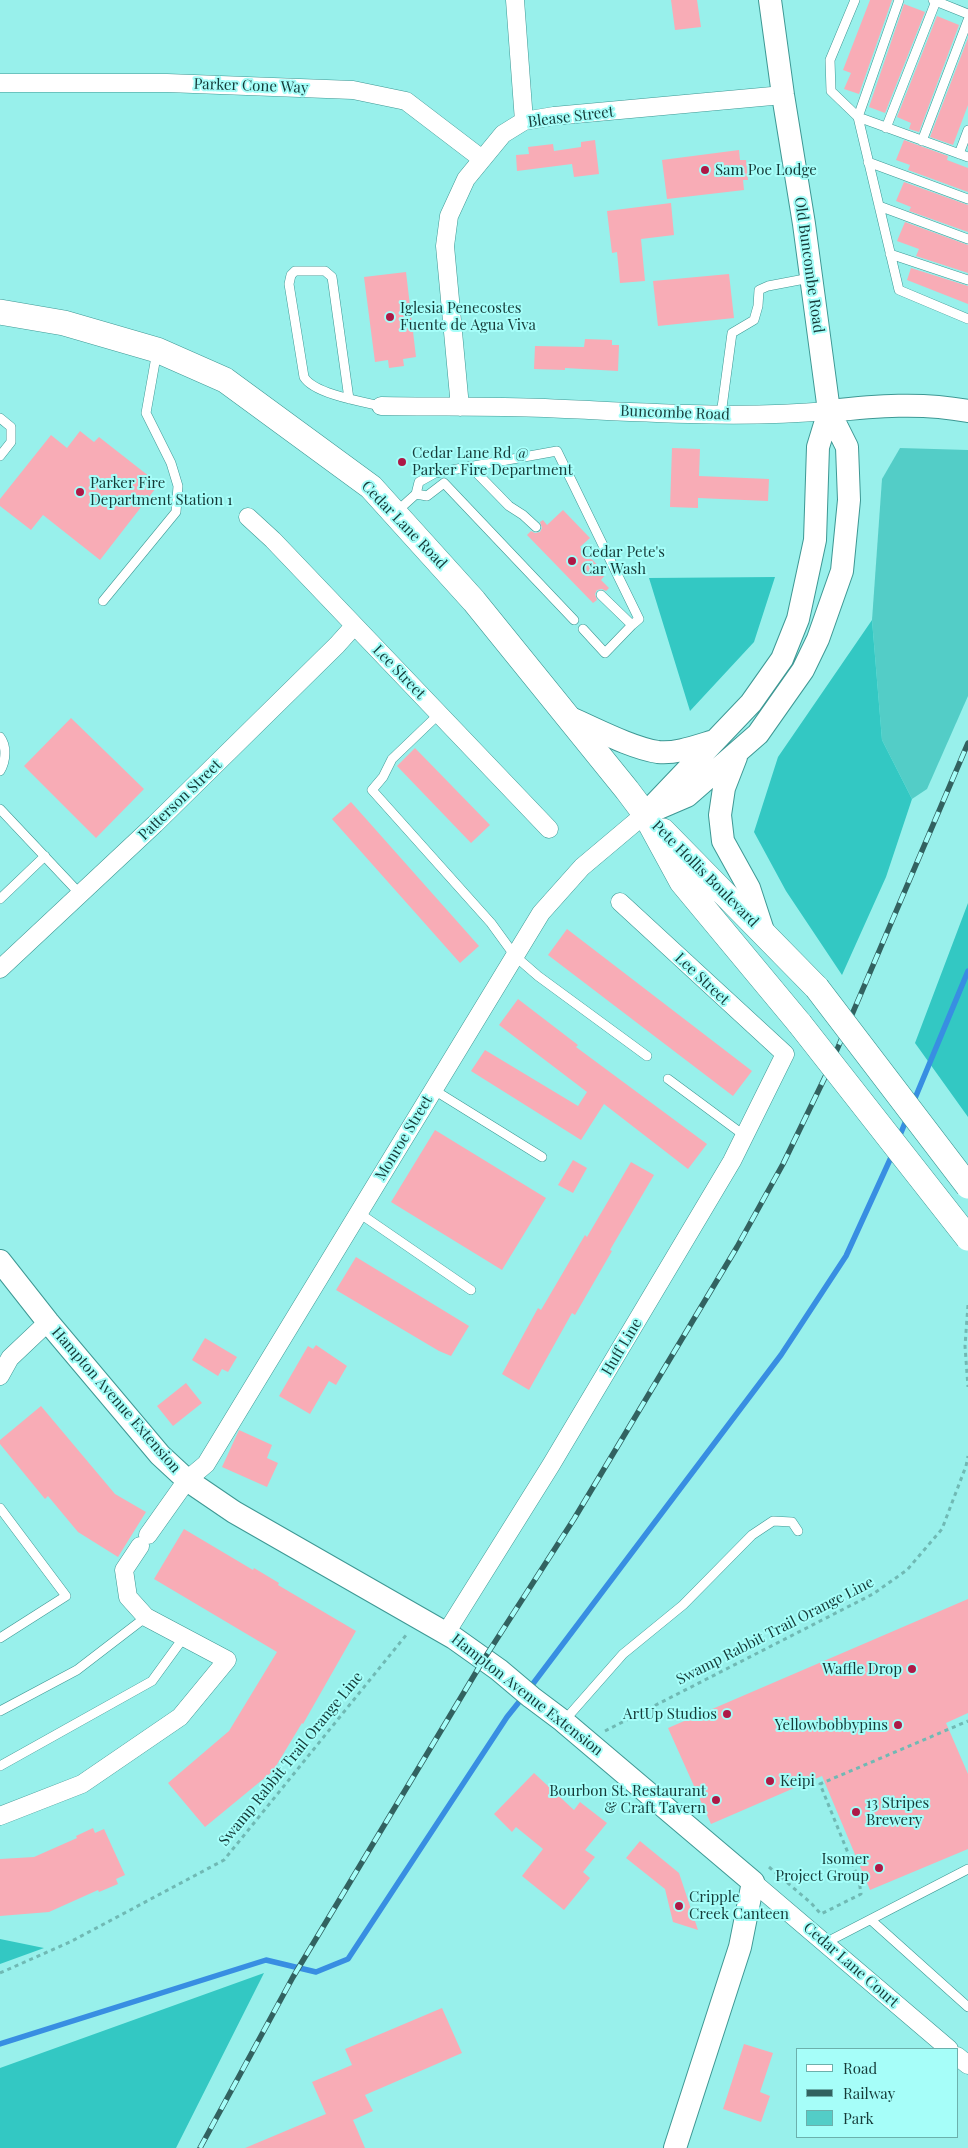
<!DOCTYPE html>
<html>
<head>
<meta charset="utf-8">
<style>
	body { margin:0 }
	#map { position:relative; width:968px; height:2148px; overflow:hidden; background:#98f0eb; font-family:"Playfair Display",serif }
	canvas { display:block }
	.legend { position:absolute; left:796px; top:2048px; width:162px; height:90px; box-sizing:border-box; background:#a6fef9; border:1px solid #6cb0ac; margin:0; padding:6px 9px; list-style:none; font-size:15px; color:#153a38 }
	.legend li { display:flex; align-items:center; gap:10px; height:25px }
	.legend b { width:25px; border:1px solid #6cb0ac }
</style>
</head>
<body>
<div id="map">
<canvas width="968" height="2148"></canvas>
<ul class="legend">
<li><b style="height:6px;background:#fff"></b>Road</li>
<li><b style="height:6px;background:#326260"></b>Railway</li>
<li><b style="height:14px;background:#53cdc7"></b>Park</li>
</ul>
</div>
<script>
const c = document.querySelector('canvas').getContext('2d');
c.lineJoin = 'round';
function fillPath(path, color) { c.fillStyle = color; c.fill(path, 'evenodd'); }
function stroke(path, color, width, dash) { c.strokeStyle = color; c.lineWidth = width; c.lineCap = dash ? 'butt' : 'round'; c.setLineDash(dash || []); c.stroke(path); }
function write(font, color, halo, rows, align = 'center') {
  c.font = font + ' "Playfair Display",serif'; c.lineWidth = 4; c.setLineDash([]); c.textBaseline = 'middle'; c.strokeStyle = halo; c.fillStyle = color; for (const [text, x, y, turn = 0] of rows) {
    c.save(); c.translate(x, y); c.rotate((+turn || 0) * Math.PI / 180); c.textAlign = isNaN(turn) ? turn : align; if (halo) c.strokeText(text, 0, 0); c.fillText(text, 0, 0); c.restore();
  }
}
const green = new Path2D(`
	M900 448 968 450V696L927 789 912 799 882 740 872 620 882 479Z`);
const forest = new Path2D(`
	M775 577 754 642 690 711 649 578Z
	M872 620 882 740 912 799 886 877 842 975 786 891 754 832 778 757Z
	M968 903V1117L915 1043Z
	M0 1939 44 1948 0 1964Z
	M264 1973 176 2148H0V2068Z`);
const stream = new Path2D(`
	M913 1103 968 971
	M898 1140 907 1118
	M529 1689 781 1355 846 1256 893 1153
	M0 2044 266 1960 316 1972 348 1959 507 1717 523 1697`);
const building = new Path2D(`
	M671 0H697L701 27 675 30Z
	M870 0H892L859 94 844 89 851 73 843 70Z
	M904 4 925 12 885 113 869 107Z
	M937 16 959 25 919 132 909 129 911 123 897 117Z
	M968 38V105L953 145 930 137Z
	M595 140 599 174 574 177 572 164 517 171 516 155 529 154 528 147 553 144 554 151 581 147V142Z
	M904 140 948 156 947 160 968 168V192L908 170 910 165 896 160Z
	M739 150 740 160H746L748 180H743L744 190 667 199 662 160Z
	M904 182 968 205V232L909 211 911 207 896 201Z
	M671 203 674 235 641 239 645 281 620 283 617 252 612 253 607 211Z
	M905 222 968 245V273L916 256 919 249 897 241Z
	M911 268 968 286V304L907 280Z
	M406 272 416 357 403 359 404 366 389 368 388 360 375 362 364 277Z
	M729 274 734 318 658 326 653 281Z
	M585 339 612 340V345H619L618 371 565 368V370L534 369 535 346 584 347Z
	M80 431 94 442 99 437 159 484 100 560 43 515 31 530 0 506V499L51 435 67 448Z
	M672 448 700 449 699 476 769 479 768 501 698 498V508L670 507Z
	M563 510 590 538 580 547 606 574 601 580 609 588 606 591 602 589 597 590 595 594 597 600 593 603 527 535 531 531 535 533 540 532 542 528 540 522 543 520 547 525Z
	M71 718 144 789 96 838 24 766Z
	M415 748 490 825 471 843 397 766Z
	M351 802 479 946 460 963 332 819Z
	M567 929 752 1071 733 1096 548 955Z
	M518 999 578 1045 576 1047 707 1144 688 1169 604 1104 581 1140 471 1071 485 1050 578 1106 587 1092 499 1025Z
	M435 1130 546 1198 502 1270 391 1202Z
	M573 1160 587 1168 573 1193 558 1185Z
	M631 1162 654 1175 610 1250 612 1251 575 1315 572 1313 529 1390 502 1374 538 1308 541 1310 585 1235 587 1237Z
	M356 1257 469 1326 451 1356 439 1351 336 1290Z
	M205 1338 237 1357 228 1372 222 1369 218 1376 192 1360Z
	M316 1345 347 1366 336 1385 329 1381 310 1414 279 1396 308 1346 313 1349Z
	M186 1383 202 1403 173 1426 157 1406Z
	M41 1406 115 1494 146 1512 118 1557 78 1532 48 1496 45 1499 0 1444V1440Z
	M239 1430 272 1445 267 1458 278 1463 267 1487 222 1467Z
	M184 1529 253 1570 254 1568 279 1583 278 1585 356 1631 303 1724 302 1723 273 1771 205 1827 168 1783 229 1731 277 1652 154 1579Z
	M968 1599V1713L946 1723 968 1774V1849L870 1890 822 1776 711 1824 668 1728Z
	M534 1773 574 1810 580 1802 607 1823 585 1850 595 1857 583 1872 590 1878 564 1910 522 1876 543 1849 516 1827 512 1832 494 1814Z
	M93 1828 95 1833 104 1829 125 1875 116 1879 118 1884 99 1892 98 1890 49 1912 0 1916V1859L34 1857 77 1838 76 1836Z
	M640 1841 679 1873 698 1930 673 1922 665 1889 626 1858Z
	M442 2008 462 2053 365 2095 373 2111 353 2120 365 2148H245L326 2114 312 2082 352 2065 345 2049Z
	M744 2044 773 2053 760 2092 770 2096 761 2122 723 2109Z`);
const path = new Path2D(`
	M968 1305 965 1346 968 1387
	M605 1731 873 1594 907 1570 942 1529 966 1466 968 1456
	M769 1867 811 1903 821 1914 861 1894 859 1880 820 1784 968 1721
	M0 1973 72 1941 224 1860 407 1634`);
const service = new Path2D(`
	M855 0 830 60 831 91 858 117 968 157
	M899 0 858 117 899 290 968 319
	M933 0 968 14
	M886 128 936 1
	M922 141 968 20
	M959 154 968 130
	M868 162 968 199
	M879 206 968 239
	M890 254 968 280
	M349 399 332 277 325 271H295L291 275 289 284 304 377C314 394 363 402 381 406
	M721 415 732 333 754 320 758 306 759 290 768 286 810 278
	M0 418 11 427V442L0 456
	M470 466 509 506 523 515 536 527
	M416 494 427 496 444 483 574 620
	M395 513 416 494 419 482 435 473 557 451 639 619 632 625
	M103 601 176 512 178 486 171 463 146 413 157 351
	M583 629 605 653 632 625 601 595
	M439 714 392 759 383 777 372 790 491 923 515 956 538 976 647 1056
	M0 737C7 746 6 761 0 771
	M0 809 81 895
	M0 899 45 856
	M668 1079 745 1136
	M434 1090 542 1157
	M359 1213 471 1290
	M0 1508 66 1596 0 1638
	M0 1711 77 1670 146 1617
	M564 1721 623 1654 683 1605 752 1535 773 1521 792 1522 798 1531
	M0 1766 152 1681 184 1637
	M871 1920 968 2007
	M825 1943 968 1869`);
const minor = new Path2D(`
	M515 0 524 121
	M0 83H167L353 90 406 101 482 159
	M381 406C436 407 490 406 545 408 640 412 734 419 829 411
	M460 407 445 246 449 216 466 179 503 134 524 121 554 116 783 95
	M248 517 273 540 549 829
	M0 969 155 824 337 645 354 626
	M0 1376 10 1358 48 1322
	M148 1535 187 1480 206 1464 541 913 582 867 645 814
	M446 1633 551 1465 732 1161 785 1054 620 902
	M0 1816 82 1784 180 1717 227 1660 146 1617 128 1597 124 1570 140 1546
	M753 1882 949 2049
	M957 2056 968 2065`);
const tertiary = new Path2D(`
	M829 411C875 406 922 402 968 411
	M568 717C594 728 631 748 658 752 676 754 697 746 714 741
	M736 757 724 788 720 815 723 841 749 888 764 934
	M649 810 751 703 782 659 798 619 815 540 818 447 829 411
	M645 814 687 796 758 734 803 670 818 639 842 571 849 500 847 447 829 411 804 224 783 95 770 0
	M0 1261 48 1322 160 1455 187 1480 234 1512 454 1638 499 1670 531 1697 563 1721 753 1882 740 1947 675 2148`);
const secondary = new Path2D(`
	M0 312 64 323 157 350 225 380 371 487 474 601 627 790 645 814 682 882 800 1024
	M663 831 817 988`);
const rail = new Path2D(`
	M200 2148 293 1977 484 1659 574 1519 737 1247 783 1164 827 1073 968 743`);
const secondaryBridge = new Path2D(`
	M817 988 968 1186
	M800 1024 968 1238`);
const markers = [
	[705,170,5,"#ad1946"],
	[390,317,5,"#ad1946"],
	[402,462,5,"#ad1946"],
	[80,492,5,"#ad1946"],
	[572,561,5,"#ad1946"],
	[912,1669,5,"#ad1946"],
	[727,1714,5,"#ad1946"],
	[898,1725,5,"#ad1946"],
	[770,1781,5,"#ad1946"],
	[716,1800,5,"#ad1946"],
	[856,1812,5,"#ad1946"],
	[879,1868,5,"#ad1946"],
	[679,1906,5,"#ad1946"]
];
const streetNames = [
	["Parker Cone Way",251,86,2],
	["Blease Street",571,117,-7],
	["Old Buncombe Road",809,265,82],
	["Buncombe Road",675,413,2],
	["Cedar Lane Road",404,525,46],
	["Lee Street",399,672,46],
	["Patterson Street",180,800,-44],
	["Pete Hollis Boulevard",705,874,45],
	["Lee Street",702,979,43],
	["Monroe Street",404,1138,-59],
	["Huff Line",622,1347,-59],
	["Hampton Avenue Extension",116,1400,49],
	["Swamp Rabbit Trail Orange Line",775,1631,-27],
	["Hampton Avenue Extension",527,1695,38],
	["Swamp Rabbit Trail Orange Line",291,1759,-51],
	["Cedar Lane Court",851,1965,41]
];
const poiNames = [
	["Sam Poe Lodge",715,170],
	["Iglesia Penecostes",400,308],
	["Fuente de Agua Viva",400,325],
	["Cedar Lane Rd @",412,453],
	["Parker Fire Department",412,470],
	["Parker Fire",90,483],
	["Department Station 1",90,500],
	["Cedar Pete's",582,552],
	["Car Wash",582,569],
	["Waffle Drop",902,1669,"right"],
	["ArtUp Studios",717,1714,"right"],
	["Yellowbobbypins",888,1725,"right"],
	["Keipi",780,1781],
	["Bourbon St. Restaurant",706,1791,"right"],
	["& Craft Tavern",706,1808,"right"],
	["13 Stripes",866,1803],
	["Brewery",866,1820],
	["Isomer",869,1859,"right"],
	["Project Group",869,1876,"right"],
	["Cripple",689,1897],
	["Creek Canteen",689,1914]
];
fillPath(green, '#53cdc7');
fillPath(forest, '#33c8c3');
stroke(stream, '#388ee2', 5.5);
fillPath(building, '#f8acb6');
stroke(service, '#3e9894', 10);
stroke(minor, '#3e9894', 19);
stroke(tertiary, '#3e9894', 24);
stroke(secondary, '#3e9894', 26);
stroke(path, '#70b9b4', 3, [4, 4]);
stroke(service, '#fff', 9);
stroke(minor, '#fff', 18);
stroke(tertiary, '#fff', 22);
stroke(secondary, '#fff', 25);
stroke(rail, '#326260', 5.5);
stroke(rail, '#a6fef9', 4, [11]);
stroke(secondaryBridge, '#3e9894', 26, []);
stroke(secondaryBridge, '#fff', 25);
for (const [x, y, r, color] of markers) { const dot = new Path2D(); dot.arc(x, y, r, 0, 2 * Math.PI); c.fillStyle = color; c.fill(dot); stroke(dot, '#a6fef9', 2); }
write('15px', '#153a38', '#a6fef9', streetNames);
write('15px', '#153a38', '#a6fef9', poiNames, 'left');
</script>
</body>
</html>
